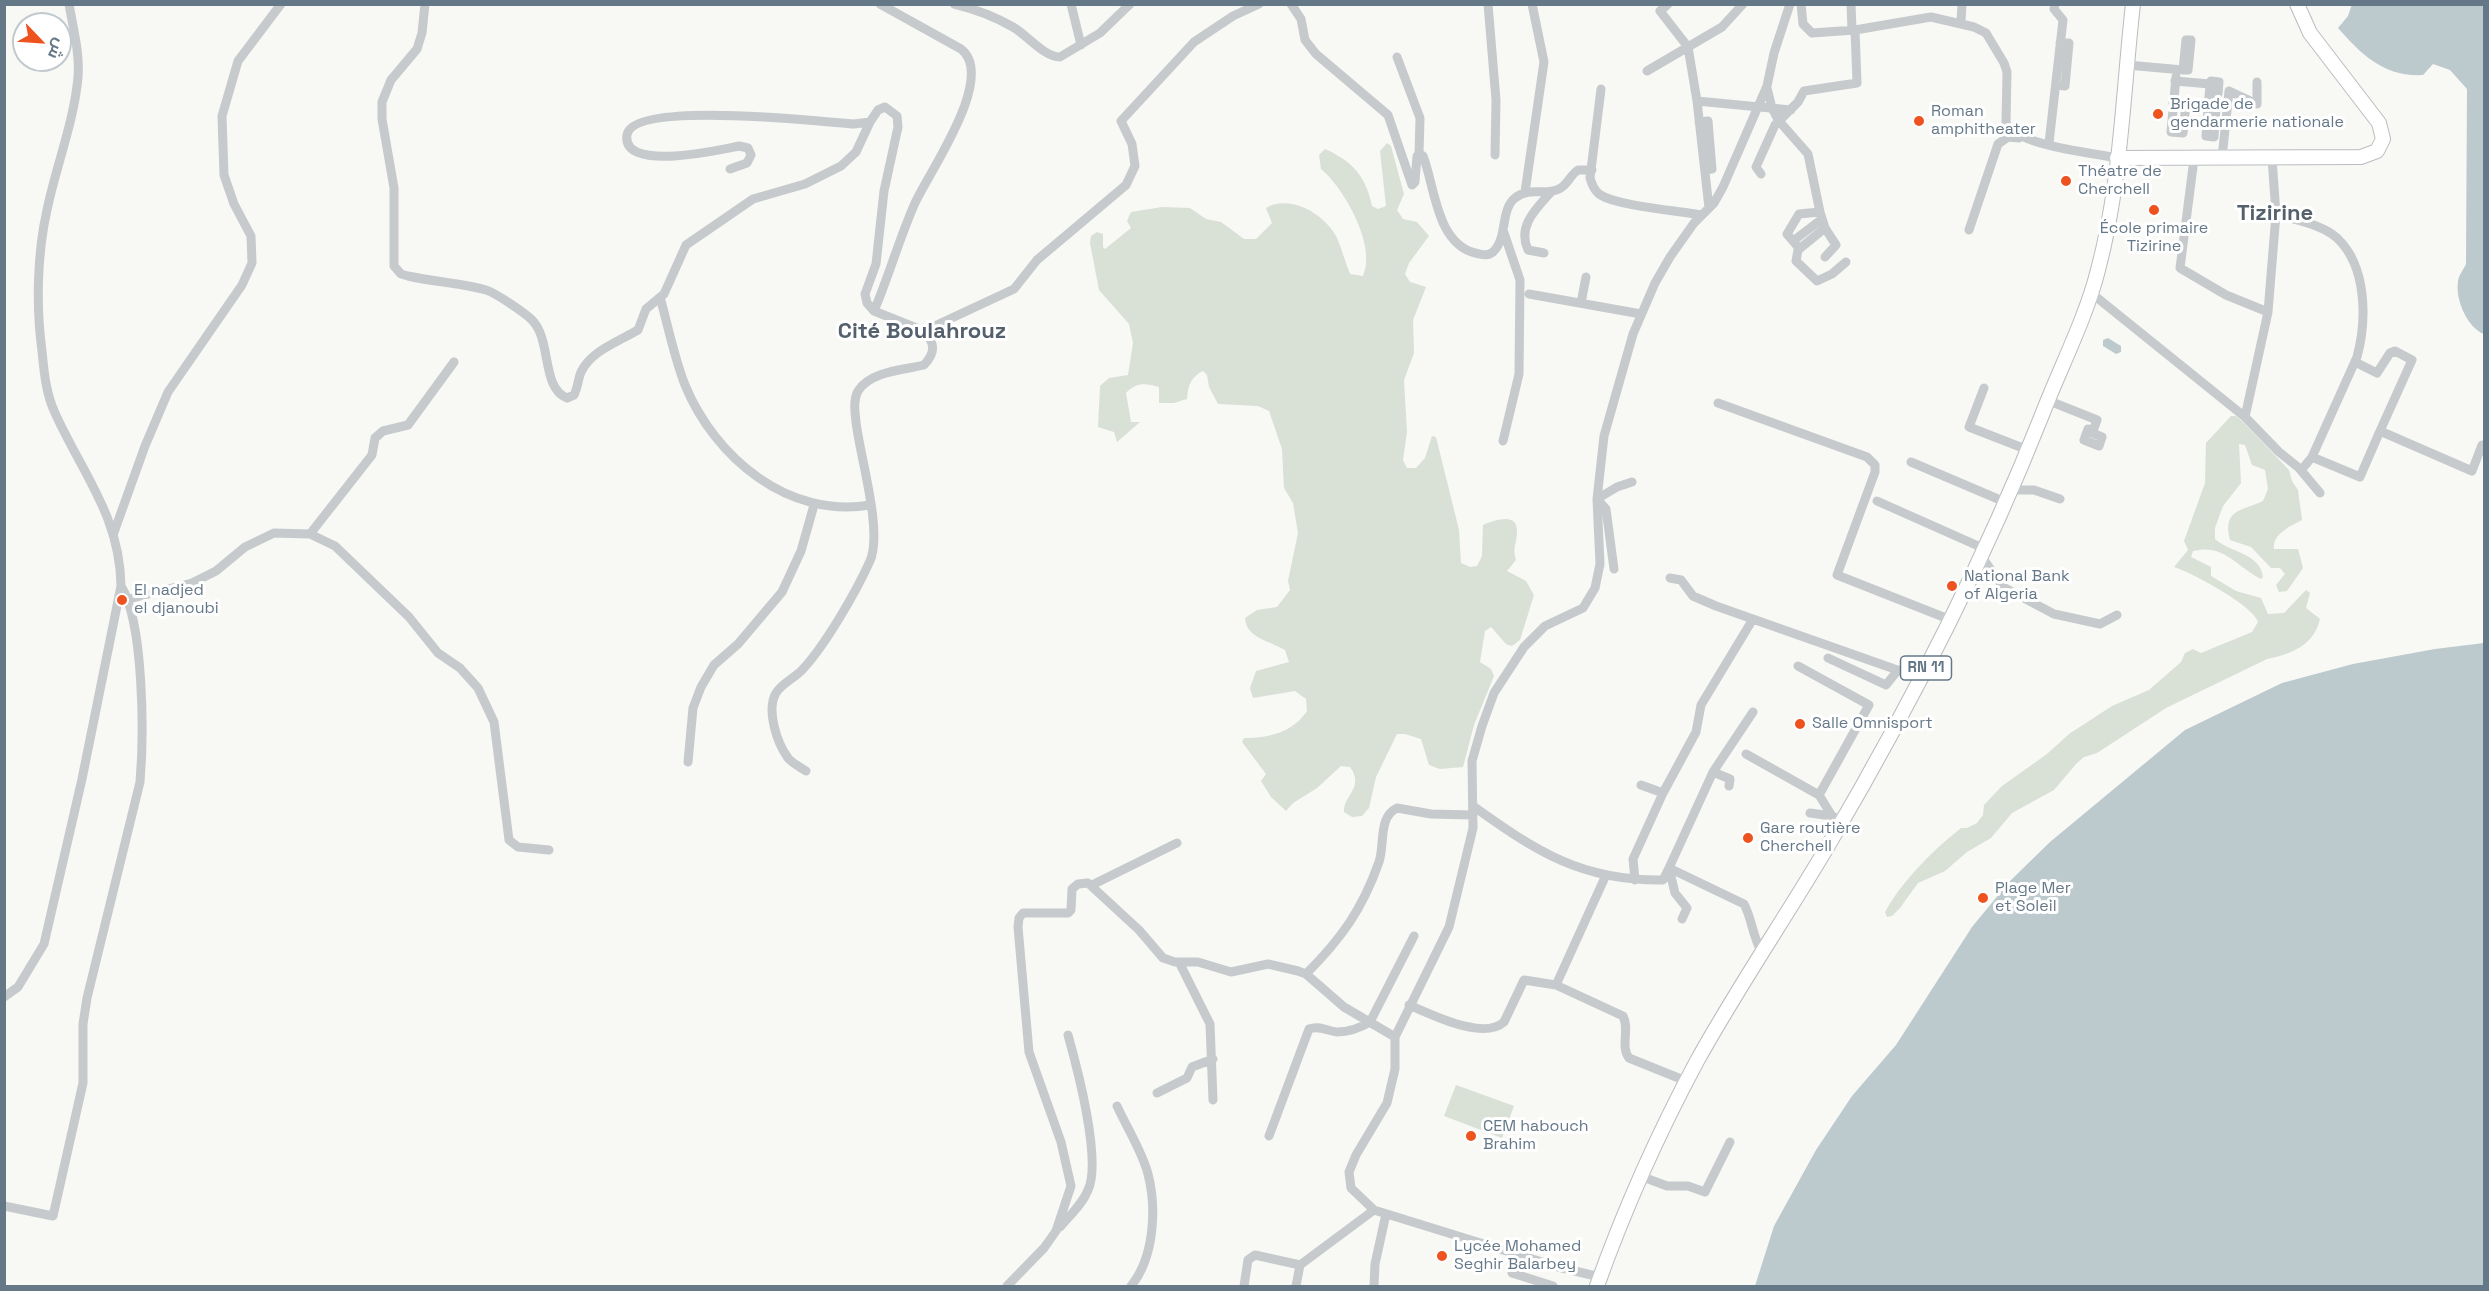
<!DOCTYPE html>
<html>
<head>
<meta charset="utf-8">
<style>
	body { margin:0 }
	#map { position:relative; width:2489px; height:1291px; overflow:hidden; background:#f8f8f5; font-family:"Space Grotesk",Cairo,sans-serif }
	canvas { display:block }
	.frame { position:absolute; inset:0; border:6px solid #657888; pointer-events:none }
	.north { position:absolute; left:12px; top:12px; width:60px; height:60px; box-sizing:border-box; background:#fff; border:2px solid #c1c9cf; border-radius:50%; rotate:115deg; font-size:16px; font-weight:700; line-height:24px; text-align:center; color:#657888 }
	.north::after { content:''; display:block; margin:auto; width:21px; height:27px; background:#ee531f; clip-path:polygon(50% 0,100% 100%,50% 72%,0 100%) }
</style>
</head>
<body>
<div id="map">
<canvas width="2489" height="1291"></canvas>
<div class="frame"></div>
<div class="north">ش</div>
</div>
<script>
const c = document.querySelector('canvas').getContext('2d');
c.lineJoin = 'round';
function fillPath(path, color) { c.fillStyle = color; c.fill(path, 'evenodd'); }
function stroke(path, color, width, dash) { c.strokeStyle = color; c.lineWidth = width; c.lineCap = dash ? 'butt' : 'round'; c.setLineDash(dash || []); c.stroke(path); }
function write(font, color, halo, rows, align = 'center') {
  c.font = font + ' "Space Grotesk",sans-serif'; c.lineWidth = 6; c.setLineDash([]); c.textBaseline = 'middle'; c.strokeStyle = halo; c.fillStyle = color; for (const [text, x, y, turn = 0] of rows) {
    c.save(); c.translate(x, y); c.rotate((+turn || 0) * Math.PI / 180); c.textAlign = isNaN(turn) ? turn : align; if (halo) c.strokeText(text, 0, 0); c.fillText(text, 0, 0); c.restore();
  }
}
const green = new Path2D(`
	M1387 143 1391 146 1404 194 1397 210 1403 219 1417 222 1429 236 1409 263 1405 274 1410 282 1426 287 1413 320 1414 353 1404 380 1407 432 1403 460 1407 468H1416L1425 458 1432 436 1436 437 1459 530 1461 563 1470 567 1477 566 1482 556 1483 525C1493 521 1518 511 1517 532 1517 543 1512 548 1516 560L1507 571 1526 581 1534 595 1520 640 1512 646 1506 644 1491 627 1485 631 1480 662 1491 669 1494 676 1474 725 1463 767 1440 769 1429 765 1421 739 1405 734H1397L1376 777 1369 808 1362 816 1352 817 1344 812C1343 795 1365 788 1350 767L1341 766 1317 788 1293 803 1286 811 1271 797 1261 781 1266 774 1242 742 1244 738C1270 738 1293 732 1307 711L1306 699 1295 691 1253 698 1250 688 1256 671 1289 662 1285 650C1270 641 1246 638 1245 618L1257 610 1277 607 1290 590 1288 581 1298 533 1293 503 1284 488 1282 449 1269 411 1258 406 1218 404 1209 387 1207 375 1203 371C1191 377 1188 385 1187 399L1174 403H1159V387C1146 383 1136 382 1126 393L1131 422H1140L1117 442 1114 432 1098 427 1100 386 1109 378 1128 375 1133 343 1129 324 1099 290 1090 243 1091 236 1097 232 1103 234V247L1105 249 1131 228 1127 221 1131 212 1162 207 1190 208 1206 219 1221 222 1244 239H1256L1272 223 1266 208C1290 194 1325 214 1337 238 1342 249 1345 262 1350 274L1363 276C1377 246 1344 188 1321 169L1319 155 1325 149C1352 161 1366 176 1372 206L1378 209 1386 206 1380 151Z
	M2231 416H2236L2244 423 2289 470 2292 481 2298 490 2302 520C2291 526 2272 534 2274 549H2298L2303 568 2287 591 2279 592 2276 585 2285 574 2280 568H2271L2251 547 2230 540C2222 509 2242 511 2263 501L2268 489 2265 470 2252 465 2245 445 2239 444 2241 483 2223 506 2215 528V539C2231 553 2260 553 2263 577L2261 579C2237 567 2224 543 2193 551L2191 557 2211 567V576L2236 591 2261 598 2268 614 2284 613 2306 590 2310 593 2306 608 2320 619C2314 645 2292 654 2267 659L2166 708 2097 753 2084 757 2076 764 2054 790 2012 813 1991 838 1967 852 1945 871 1918 883 1900 908 1892 916 1887 917 1885 912C1903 880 1932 851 1961 828H1967L1977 823 1983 815 1984 805 2002 786 2047 754 2069 734 2112 706 2149 690 2181 662 2185 653 2193 649 2201 653 2252 632 2258 622C2254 606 2191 572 2174 567L2188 550 2184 541 2205 483 2206 443Z
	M1456 1085 1514 1106 1502 1138 1444 1116Z`);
const water = new Path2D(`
	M2352 4 2484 5V334C2468 328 2455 300 2458 282 2458 276 2464 269 2466 264L2467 89 2450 70 2433 64 2423 75C2384 77 2362 55 2338 28L2348 16Z
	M2108 338 2121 346V352L2116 354 2103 346V340Z
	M2484 643V1286H1755L1774 1226 1816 1150 1852 1096 1896 1045 1972 927 2009 882 2050 842 2185 730 2282 683 2353 664 2435 649Z`);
const minor = new Path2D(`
	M425 4 422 33 417 49 391 80 382 102V119L394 188V266L401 274 408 276C434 282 461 283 486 290 496 293 525 313 532 320 552 340 541 388 567 398L574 395C578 387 578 379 581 372 591 351 619 341 638 330L646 309 664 294 686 245 753 199 805 184 841 166 856 152 870 122 878 110 885 107 897 116 898 127 884 191 876 264 865 294 867 303 874 311C889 276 899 239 915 203 929 172 997 77 961 49L880 4
	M954 4C975 9 994 16 1013 27 1027 35 1044 57 1060 57L1100 33 1130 4
	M1071 4 1081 45
	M1291 4 1301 19 1305 40 1316 54 1388 115 1412 185 1415 182 1417 156 1420 154 1423 156C1435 186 1436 243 1475 253 1481 254 1487 257 1493 252 1508 238 1500 210 1515 198 1530 186 1544 196 1559 189 1568 185 1570 175 1578 170H1592
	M1488 4 1496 100 1495 155
	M1668 4 1660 11 1688 47 1697 101 1791 110
	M1801 4 1803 24 1812 33 1855 30 1931 17 1974 27 1986 33 2004 63 2007 72 2006 123C2015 145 2093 153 2117 158
	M1851 4 1852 30
	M1961 22 1962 4
	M1397 57 1420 118 1419 154
	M2127 65 2183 70 2186 40H2191L2188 70H2183
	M1647 71 1722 27 1743 4
	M2175 81 2210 84 2206 136 2214 137 2216 108 2208 107
	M2056 85 2065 86 2069 43H2060
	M1601 89 1590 178C1592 185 1594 190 1599 194 1616 206 1679 211 1702 215
	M2210 93 2218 94 2219 82 2211 81 2210 84
	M1697 101 1709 208
	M2173 103 2186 104 2183 133 2171 132 2176 77
	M1699 122 1708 121 1712 169 1705 170
	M2049 143 2063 20 2054 9 2055 4
	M2222 158 2229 91 2257 104V82
	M2272 158 2276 214C2294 220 2322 224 2337 238 2367 266 2367 320 2357 357L2312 457 2303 468H2299
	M2194 159 2180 268 2226 295 2268 312
	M730 169 747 163 751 155 748 148 739 146C723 149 621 173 627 135 633 100 823 122 854 124L870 122
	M1761 174 1756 167 1775 125 1779 121 1772 108 1767 88
	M1525 192 1544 62 1532 4
	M1825 228 1798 250 1796 261 1817 281 1832 274 1846 262
	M1503 230 1520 280 1519 374 1503 441
	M1969 230 1998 144 2008 137 2019 138
	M1793 241 1822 219
	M1799 248 1787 234 1799 214 1820 212
	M1544 253 1528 250C1517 226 1536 209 1551 192
	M1825 257 1836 245 1825 228 1820 212 1808 154 1779 121 1798 102 1804 91 1857 83 1855 30
	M2090 292 2245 417 2279 452 2299 468 2320 493
	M1529 294 1641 314
	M660 297C668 326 674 357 685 385 715 458 789 519 870 505
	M1581 303 1586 277
	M874 311 924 331 1014 289 1037 260 1126 185 1135 166 1132 144 1121 121 1194 42 1233 16 1259 4
	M2355 362 2377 373 2390 353 2395 351 2412 360 2380 431
	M1984 388 1969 427 2028 450
	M2047 400 2097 420 2093 431 2088 429 2084 440 2099 446 2102 437 2092 433 2093 431
	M1718 403 1867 457 1875 465V472L1837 575 1951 620
	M2245 417 2268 312 2276 214
	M2312 457 2360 477 2380 431 2472 471 2482 445 2484 446
	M1911 462 2005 502
	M2011 490H2034L2060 499
	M1877 501 1985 549
	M310 534 372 455 375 438 383 431 408 425 454 362
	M113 535 145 446 168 392 242 285 252 263 251 236 234 204 224 175 222 116 238 61 281 4
	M1982 557 2003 587 2054 614 2100 624 2117 615
	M1614 569 1606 509 1597 499 1617 487 1632 482
	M1670 578 1681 580 1693 596 1716 606 1920 678
	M129 599 192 583 216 571 245 547 274 533 310 534 335 546 409 617 438 653 460 668 478 688 494 722 509 840 518 847 549 850
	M1828 658 1886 685 1898 670
	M1746 754 1819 795 1869 705 1798 666
	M688 762 693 708 701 687 714 665 738 644 782 592 801 551 814 505
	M806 771C800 767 792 763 788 758 777 743 766 710 776 693 782 683 795 678 803 669 826 644 856 592 870 561 883 531 860 457 856 422 855 412 853 400 858 391 870 371 904 370 924 365 936 352 935 343 924 331
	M1713 772 1730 779 1729 786
	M1641 785 1663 793
	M1819 795 1832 816
	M1473 806C1537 852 1582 881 1663 880L1669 868 1744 904C1752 919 1752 934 1761 951
	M1810 813 1832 816 1841 821
	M1635 880 1633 859 1663 793 1696 732 1701 705 1753 619
	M1092 885 1177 843
	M1682 919 1687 908 1675 893 1669 868 1713 772 1753 712
	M1179 962 1210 1024 1213 1100
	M1306 974C1341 939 1362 910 1379 862 1385 844 1378 817 1397 808L1431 814 1473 815
	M1556 985 1606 875
	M4 997 18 987 44 944 82 779 121 586C120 516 82 473 55 413 46 394 44 372 42 351 36 307 37 254 47 210 56 166 74 122 78 77 80 53 73 28 69 4
	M1409 1005C1431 1014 1483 1041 1504 1022L1524 980 1556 985 1623 1016C1630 1029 1620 1046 1629 1058L1686 1081
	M1157 1093 1187 1078 1192 1067 1213 1059
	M1117 1106C1127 1128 1142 1151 1148 1174 1157 1209 1154 1258 1131 1286
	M1269 1136 1309 1029C1319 1025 1327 1031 1337 1032 1349 1032 1360 1028 1370 1022L1414 936
	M1643 1177 1667 1186H1688L1705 1192 1730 1142
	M4 1206 53 1216 83 1083V1024L87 998 140 782C144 736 144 623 121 586
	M1060 1227C1070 1215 1082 1205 1088 1190 1102 1161 1077 1067 1068 1035
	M1512 1273 1553 1286
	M1600 1277 1558 1267 1374 1210 1351 1188 1349 1172 1356 1155 1387 1103 1395 1069V1037L1449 927 1473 828 1472 761 1482 726 1494 693 1524 647 1545 626 1583 608 1595 588 1600 564 1597 499 1604 436 1633 334 1655 283 1670 257 1694 223 1714 203 1723 187 1767 86 1774 53 1790 4
	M1007 1286 1044 1248 1056 1231 1071 1186 1061 1142 1029 1052 1018 927 1019 918 1023 913H1068L1071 910 1072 889 1078 884 1088 883 1139 930 1163 958 1175 962H1198L1231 972 1268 964 1298 971 1306 974 1344 1007 1395 1037
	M1244 1286 1248 1260 1255 1255 1300 1265
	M1296 1286 1300 1265 1374 1210
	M1374 1286 1375 1264 1386 1214`);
const primary = new Path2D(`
	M2117 158 2361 157 2377 151 2383 139 2379 123 2310 33 2297 4
	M1597 1286C1623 1213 1660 1130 1697 1061 1738 987 1786 917 1829 844 1910 706 1983 564 2042 415 2060 368 2086 318 2098 270 2121 184 2123 92 2133 4`);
const markers = [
	[2158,114,6,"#ee531f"],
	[1919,121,6,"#ee531f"],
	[2066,181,6,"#ee531f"],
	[2154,210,6,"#ee531f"],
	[1952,586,6,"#ee531f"],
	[122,600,6,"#ee531f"],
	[1800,724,6,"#ee531f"],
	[1748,838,6,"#ee531f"],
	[1983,898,6,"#ee531f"],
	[1471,1136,6,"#ee531f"],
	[1442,1256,6,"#ee531f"]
];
const shields = [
	[1926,668,51]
];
const shieldNames = [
	["RN 11",1926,668]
];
const poiNames = [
	["Brigade de",2170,105],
	["gendarmerie nationale",2170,123],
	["Roman",1931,112],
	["amphitheater",1931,130],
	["Théatre de",2078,172],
	["Cherchell",2078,190],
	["École primaire",2154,229,"center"],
	["Tizirine",2154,247,"center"],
	["National Bank",1964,577],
	["of Algeria",1964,595],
	["El nadjed",134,591],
	["el djanoubi",134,609],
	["Salle Omnisport",1812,724],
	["Gare routière",1760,829],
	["Cherchell",1760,847],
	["Plage Mer",1995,889],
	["et Soleil",1995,907],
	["CEM habouch",1483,1127],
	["Brahim",1483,1145],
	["Lycée Mohamed",1454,1247],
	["Seghir Balarbey",1454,1265]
];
const districtNames = [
	["Tizirine",2275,214],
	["Cité Boulahrouz",922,332]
];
fillPath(green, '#d9e0d6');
fillPath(water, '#bcc9cd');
stroke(primary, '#b9bdc1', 16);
stroke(minor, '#c6cacd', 9);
stroke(primary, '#fff', 14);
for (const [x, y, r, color] of markers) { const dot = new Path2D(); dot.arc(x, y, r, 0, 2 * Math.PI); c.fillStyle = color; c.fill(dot); stroke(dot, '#fff', 2); }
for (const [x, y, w] of shields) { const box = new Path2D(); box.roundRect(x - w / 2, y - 12, w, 24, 4.5); c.fillStyle = '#fff'; c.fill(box); stroke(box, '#657888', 1.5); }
write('bold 15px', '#657888', null, shieldNames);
write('16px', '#657888', '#fff', poiNames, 'left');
write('bold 22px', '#54616d', '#fff', districtNames);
</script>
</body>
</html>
